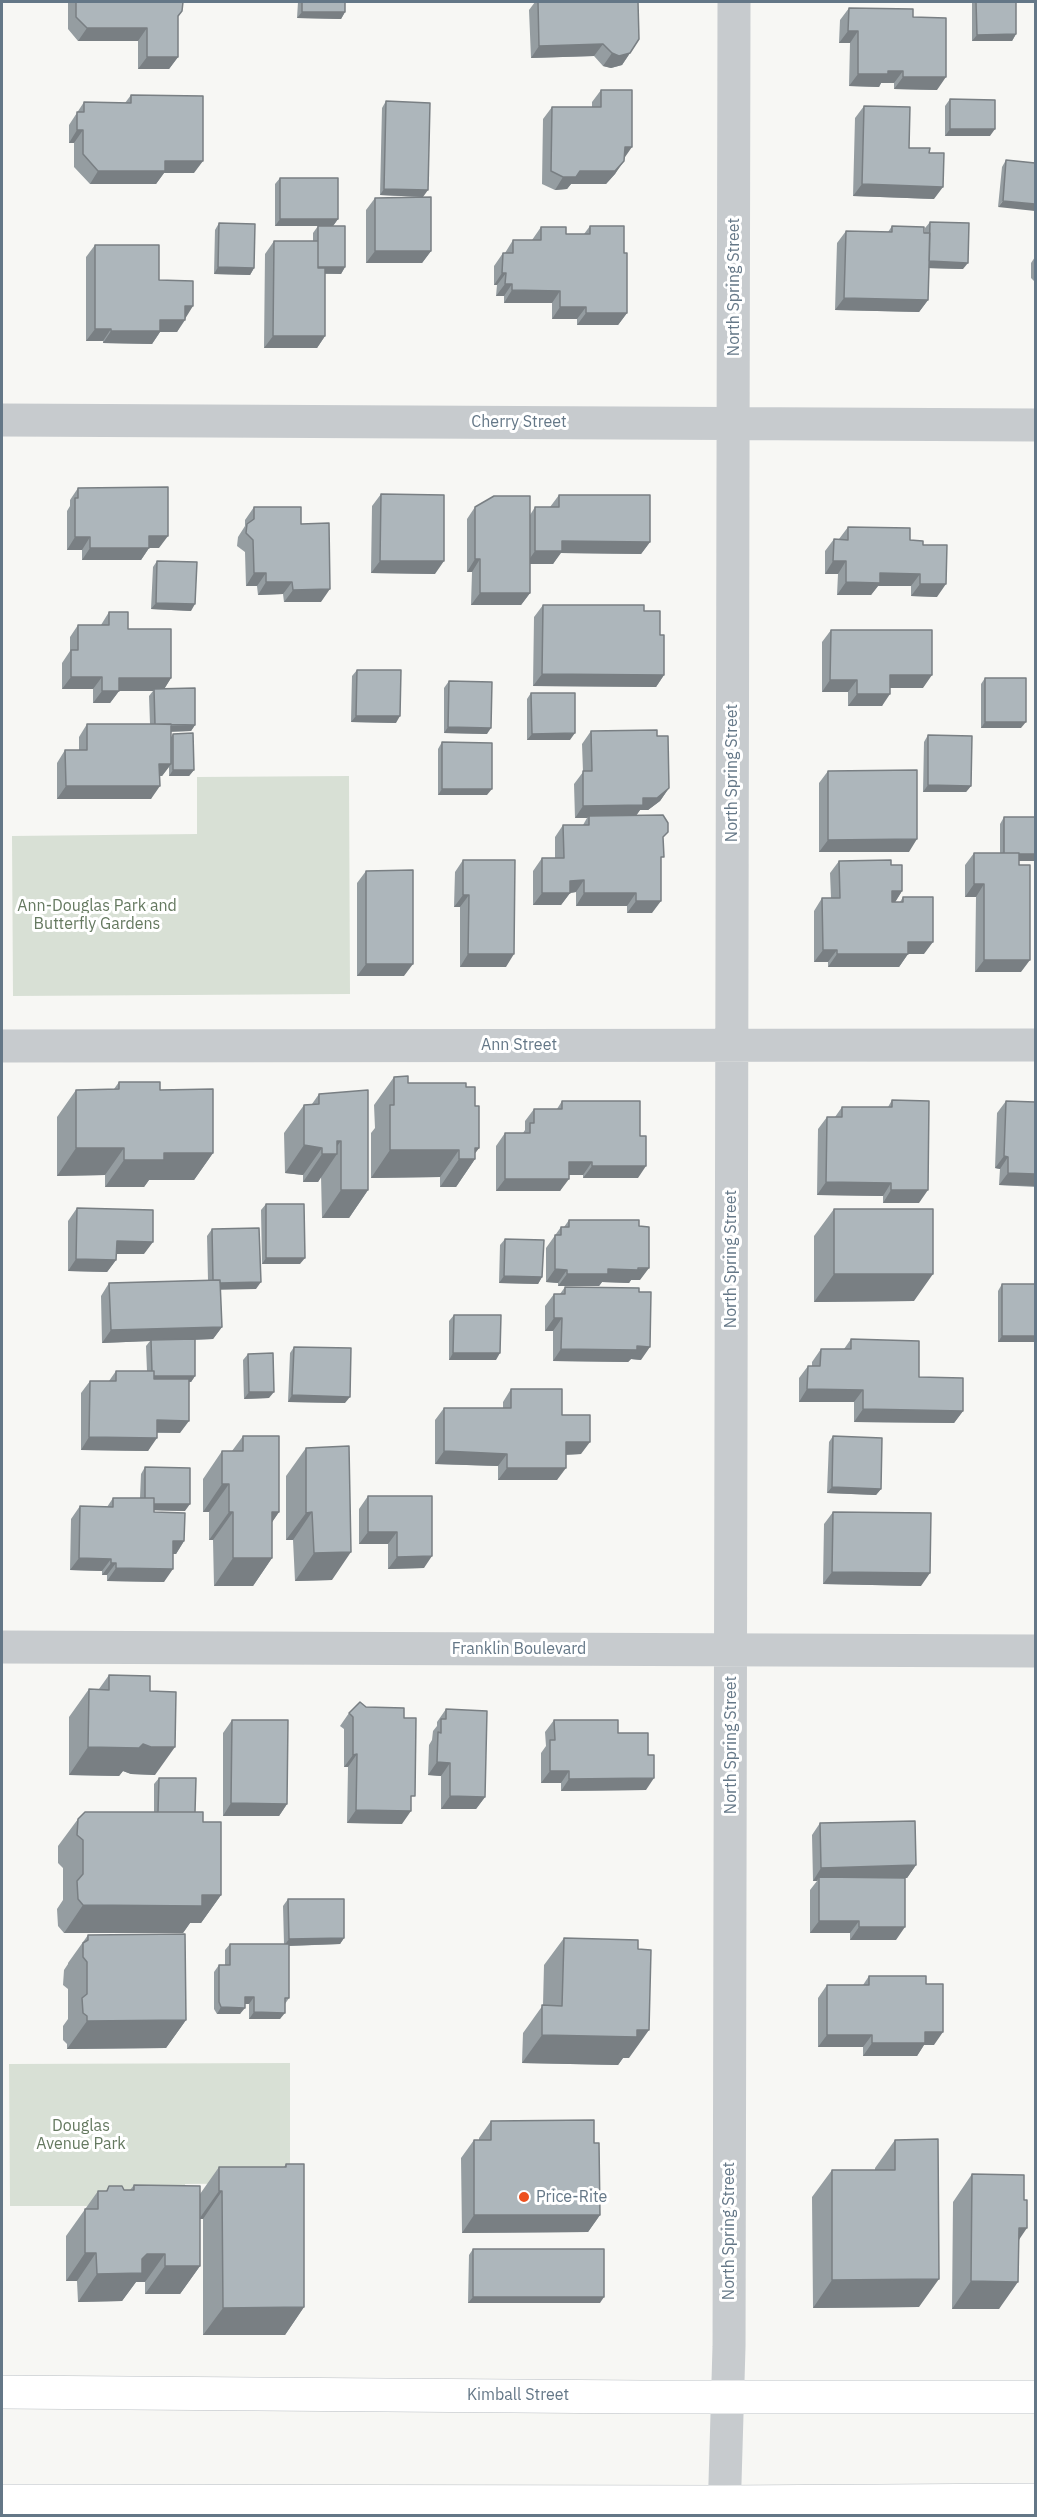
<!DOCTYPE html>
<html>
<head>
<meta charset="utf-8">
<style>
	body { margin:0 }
	#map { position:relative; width:1037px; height:2517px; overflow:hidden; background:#f7f7f4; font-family:"IBM Plex Sans",sans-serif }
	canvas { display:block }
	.frame { position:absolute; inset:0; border:3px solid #647787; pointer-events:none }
</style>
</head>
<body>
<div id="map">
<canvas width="1037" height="2517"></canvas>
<div class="frame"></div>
</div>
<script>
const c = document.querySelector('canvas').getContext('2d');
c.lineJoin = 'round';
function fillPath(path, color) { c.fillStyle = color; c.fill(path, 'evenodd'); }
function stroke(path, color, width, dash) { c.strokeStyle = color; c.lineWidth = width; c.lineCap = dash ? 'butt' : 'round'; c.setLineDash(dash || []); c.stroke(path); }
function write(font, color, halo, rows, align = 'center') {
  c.font = font + ' "IBM Plex Sans",sans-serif'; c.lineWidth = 6; c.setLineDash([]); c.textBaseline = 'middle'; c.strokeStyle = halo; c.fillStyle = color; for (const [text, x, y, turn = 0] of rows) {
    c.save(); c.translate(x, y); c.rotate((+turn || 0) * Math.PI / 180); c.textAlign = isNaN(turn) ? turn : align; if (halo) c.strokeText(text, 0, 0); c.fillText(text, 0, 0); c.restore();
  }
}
const green = new Path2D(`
	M349 776 350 994 13 996 12 836 197 834V777Z
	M290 2063V2183L185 2184V2206H10L9 2064Z`);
const street = new Path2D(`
	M2 420 1036 425
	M2 1046 1036 1045
	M2 1647 1036 1651
	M724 2516 729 2347 734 2`);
const secondary = new Path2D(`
	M2 2392 642 2397H1036
	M2 2501 724 2502 1036 2500`);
const wall = new Path2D(`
	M68 2H183L182 11 178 17V57L169 69H138V41H78L68 29Z
	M298 2H345V12L341 19 297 18Z
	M535 2H638L630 53 622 65 611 68 603 66 594 56 531 58 529 10Z
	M972 2H1016V34L1012 41H972Z
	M849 8 913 17 937 90 894 89V83H881L879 87 849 86 850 43H839L840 20Z
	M601 90 624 158 615 174 606 184H571L567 189 555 190 542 184 543 119 552 107H592V102Z
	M131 95 194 173H164L156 184H90L74 167V143H69V125L84 102 125 103Z
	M950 99 990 136H945V106Z
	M386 101 423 197 380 195 382 108Z
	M864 106 909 148 929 153 934 199 853 196 855 118Z
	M1006 160 1035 163 998 207 1002 167Z
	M280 178 338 219 333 226H275V184Z
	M375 198 431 251 422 263H366V210Z
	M930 222 963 269 929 268 928 300 919 312 835 310 837 243 846 231 888 232 892 226 925 233V228Z
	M219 223 254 268 250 275 214 274 215 230Z
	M318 226 345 267 341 274H325V336L317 348H264L265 254 274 241H313V233Z
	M590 226 624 253 627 313 618 325H577V319H552V303H504V296H496L497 285H494V266L503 253H505L513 240H532L541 227 566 234H584Z
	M95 245 159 280 185 317 177 332H160L152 344 103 343V341H86V257Z
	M1035 257V282L1031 278V263Z
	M78 488 159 548H149L141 560H82V550H67V511L70 506V500Z
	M381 494 435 574 371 573 372 506Z
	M559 495 650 542 641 554 560 553 553 564H530V593L521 605H471L472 572H467V519L475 507 530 515 535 507H550Z
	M254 507 301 524 321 602H284L283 594 258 595 257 586H246L245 552 237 546 238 537 245 526V520Z
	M848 527 910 540 923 545 937 597 911 596V586H878L871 595H837L838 574H825V551L834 539H839Z
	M157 561 191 611 151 609 153 567Z
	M543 605 660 635 664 675 656 687 533 686 534 617Z
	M109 612 128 629 171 678 164 689 195 725 191 731 171 732V737L173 734 194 770 189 776H169V767L162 776H160L151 799H57V763L65 750H79V737L87 724H150L149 696 153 691H119L110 703H93V689H62V663L70 651V637L78 625H101Z
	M831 630 923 688H890L882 706H848V692H822V642Z
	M357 670 396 723 351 722 352 676Z
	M985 678 1021 728H981V684Z
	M449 681 487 734 444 733V688Z
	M531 693 570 740H527V699Z
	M591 731 657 736 669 788 660 801 648 810H640L636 816 663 839 652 913H627V906H576V892L570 893 561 905H533V871L542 858H555V837L563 825H583L587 818H575L574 784 583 772 582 744Z
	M928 735 971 786 966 792H923L924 742Z
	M442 742 487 795H438V749Z
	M828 771 909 852H819V783Z
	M1004 817 1035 861H1019L1021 972H975L976 897H965V865L974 853H1000V824Z
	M463 860 506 967H460V907H454L455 872Z
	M839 861 891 865 902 891 895 902H900L903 897 924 954H908L899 967H828V962H814V911L822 898H831L830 873Z
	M366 871 404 976H357V883Z
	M394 1077 408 1083 466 1087 475 1106 479 1148 475 1153V1159L456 1187H440V1177L371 1178V1133L375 1128 374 1105Z
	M119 1082 160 1090 213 1153 194 1180H149L144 1187H105V1175L57 1176V1117L76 1090 114 1089Z
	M319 1094 368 1190 349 1218H322L321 1176 318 1182H303V1175L285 1173 284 1133 304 1105 312 1104Z
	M892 1100 919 1203H883V1196L817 1195 818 1129 827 1117H835L842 1107H888Z
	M562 1101 638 1178H583V1175H569L560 1191H496V1146L505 1133H523L525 1130V1121L534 1109H557Z
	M1006 1101 1035 1187 999 1185 1000 1169 995 1168 997 1113Z
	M266 1204 300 1264H262L261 1210Z
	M77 1208 144 1254H116V1260L107 1272 68 1271V1221Z
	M834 1209 914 1301 814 1302V1236Z
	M569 1220 640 1280H631L629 1283 602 1282 599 1286H558V1283L546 1282V1248L561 1227H564Z
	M212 1229 256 1289H220L222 1327 213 1339 195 1340V1376L191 1382H189L180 1433H157L148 1451 81 1450V1393L90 1381H109L116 1371H147L146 1346 150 1341 102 1343 101 1296 109 1283 208 1280 207 1236Z
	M505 1239 542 1277 538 1284 499 1283 500 1245Z
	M1002 1284 1035 1342H998V1291Z
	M565 1287 641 1360 631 1359 628 1362 553 1361V1331H545V1306L554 1294H560Z
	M454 1315 496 1360H449V1321Z
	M851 1339 919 1377 963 1411 954 1423 854 1422V1402H799V1378L808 1366H812V1362L821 1349H844Z
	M294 1347 345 1403 288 1402 290 1353Z
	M248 1354 269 1398 244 1399 243 1360Z
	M511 1389 562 1415 581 1454 566 1455 557 1480H498V1466L435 1464V1420L444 1408H503V1402Z
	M243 1436 279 1512 272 1522V1558L253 1586H214L213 1540H209V1512H203V1479L222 1451H232Z
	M833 1436 881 1489 876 1495 827 1493 829 1442Z
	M306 1448 332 1580 295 1581 293 1540H286V1476Z
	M145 1467 185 1511 154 1510V1512L184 1541 176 1554H173L164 1582 107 1581V1575H102V1571L70 1570 71 1519 80 1506 107 1507 113 1498H140L141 1474Z
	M368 1496H432L424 1568 388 1569V1544H359V1509Z
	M833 1512 921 1586 823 1584 824 1524Z
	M109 1675 150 1691 155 1775 131 1774 123 1771 119 1776 69 1775V1717L89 1689H99Z
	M366 1707 404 1718 402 1824 347 1823 348 1767H344V1729L340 1726 349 1713Z
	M446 1709 485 1797 476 1809H441V1776L428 1775 429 1745 432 1740 433 1731 437 1726V1722Z
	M232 1720 287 1804 279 1816H223V1733Z
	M554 1720 618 1733 648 1755 646 1790 561 1791V1783H541V1753L546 1746 545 1732Z
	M159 1778 195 1812 203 1822 221 1895 201 1923H190L183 1933H64L58 1926 57 1909 63 1900V1868L58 1863V1846L78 1819 154 1812V1784Z
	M820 1823 916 1865 907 1878H903L896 1940H850V1933H810V1890L817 1881H813L812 1835Z
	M288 1899 344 1938 340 1944 289 1946V1998L285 2004 280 2019H249V2004H245L240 2014H217L214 2009V1972L219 1965H225V1950L230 1944H284L283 1906Z
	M88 1935 186 2020 166 2048 67 2049V2044L63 2040V2026L68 2019V1989L63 1985 64 1970 68 1964V1963Z
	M564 1938 629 2058H623L618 2065 522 2063 523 2033 543 2005 544 1965Z
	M869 1976 926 1984 934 2045H924L917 2056H863V2047H818V1998L827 1985H863Z
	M491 2121 594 2143 600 2215 588 2232 462 2233 461 2158 474 2140H479V2138Z
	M895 2140 919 2307 813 2308 812 2197 832 2170H875V2168Z
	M286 2164 304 2307 285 2335H203V2219H200V2266L180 2294H145V2282H136L122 2301 78 2302 77 2281H66V2236L98 2191H106L109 2186 124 2190H130L134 2185 200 2194 219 2167H284Z
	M972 2174 1024 2200 1019 2241 999 2309H952L953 2202Z
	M473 2249 600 2303H468L469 2255Z`);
const shadedWall = new Path2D(`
	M302 12H345L341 19 297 18Z
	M87 28H147L138 41H78Z
	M848 31H858L850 43H839Z
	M1016 34 1012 41H972L977 35Z
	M603 44 594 56 531 58 539 46Z
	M612 53H630L622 65 611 68 603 66Z
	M147 57H178L169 69H138Z
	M888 71H903L894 83H881L879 87 849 86 858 74Z
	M903 77H946L937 90 894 89Z
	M950 129H995L990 136H945Z
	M77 130H83L74 143H69Z
	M625 147H632L623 160Z
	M165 161H203L194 173H164L156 184H90L98 171Z
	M624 161 615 174 606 184H571L567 189 555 190 563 177 580 171Z
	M862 184 943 187 934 199 853 196Z
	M384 189 428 190 423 197 380 195Z
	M1003 201 1035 204V211L998 207Z
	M280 219H338L333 226H275Z
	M375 251H431L422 263H366Z
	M928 261 968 263 963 269 924 268Z
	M218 267 254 268 250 275 214 274Z
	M317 267H345L341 274 313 273Z
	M502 273H506L497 285H494Z
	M505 284H512L504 296H496Z
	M512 290 560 291 552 303H504Z
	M844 298 928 300 919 312 835 310Z
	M185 306H193L185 319Z
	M560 307H586L577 319H552Z
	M586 313H627L618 325H577Z
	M160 320H185L177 332H160L152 344 103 343 111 331Z
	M95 329H111L103 341H86Z
	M273 336H325L317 348H264Z
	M149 536H168L159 548H149L141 560H82L90 548Z
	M75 537H90L82 550H67Z
	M562 541 650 542 641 554 561 553 553 564H526L535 551Z
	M475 559H480L472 572H467Z
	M380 561H444L435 574 371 573Z
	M833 561H846L838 574H825Z
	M254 573H266L257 586H246Z
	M880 573 920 574 911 586H878L871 595H837L846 582Z
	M266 582H292L283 594 258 595Z
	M920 584H946L937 597 911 596Z
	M330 589 321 602H284L293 590Z
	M480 593H530L521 605H471Z
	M156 603 195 604 191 611 151 609Z
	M542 674 664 675 656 687 533 686Z
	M890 675H932L923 688H882Z
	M71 677H102L93 689H62Z
	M119 678H171L163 691 154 689 153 691H110Z
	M830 680H857L848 692H822Z
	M102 691H119L110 703H93Z
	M857 694H890L882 706H848Z
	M356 716H400L396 723 351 722Z
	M985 722H1026L1021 728H981Z
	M195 725 191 731 150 732 155 726Z
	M448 727 491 728 487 734 444 733Z
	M575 733 570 740H527L532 734Z
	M159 764H171L162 776H151Z
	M173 770H194L189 776H169Z
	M928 785 971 786 966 792H923Z
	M66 786H160L151 799H57Z
	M669 788 660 801 648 810H640L635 817 589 816 587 818H575L583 806 643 798Z
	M442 789H492L487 795H438Z
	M917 839 909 852H819L828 840Z
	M1004 854H1035V861H1000Z
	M584 880 576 892 570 893 561 905H533L542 893 570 881Z
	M974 884H984L976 897H965Z
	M892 891H902L894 904H884Z
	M584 893H636L627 906H576Z
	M463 895H469L460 907H454Z
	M636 901H661L652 913H627Z
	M908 942H933L924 954H899Z
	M823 950H837L828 962H814Z
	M468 954H514L506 967H460Z
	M837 954H908L899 967H828Z
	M984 960H1030L1021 972H975Z
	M366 964H413L404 976H357Z
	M337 1141H341L331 1154H337L318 1182H303L322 1154Z
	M304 1145 322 1148 303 1175 285 1173Z
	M76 1148H124L105 1175 57 1176Z
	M475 1148H479L471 1159H475L456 1187H440L459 1159Z
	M390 1150H459L440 1177 371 1178Z
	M164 1153H213L194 1180H149L144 1187H105L124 1160Z
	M1004 1156 1008 1157 1000 1169 995 1168Z
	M569 1162H592L583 1175H560Z
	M592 1166H646L638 1178H583Z
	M1008 1173 1035 1174V1186L999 1185Z
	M505 1179H569L560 1191H496Z
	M826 1182 891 1183 883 1196 817 1195Z
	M341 1190H368L349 1218H322Z
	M891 1190H928L919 1203H883Z
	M117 1241 153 1242 144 1254H108Z
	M266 1258H305L300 1264H262Z
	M76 1259 116 1260 107 1272 68 1271Z
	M649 1268 640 1280H631L629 1283 602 1282 599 1286H558L567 1274 608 1269Z
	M555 1269 567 1270 558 1283 546 1282Z
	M834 1274H933L914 1301 814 1302Z
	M504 1276 542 1277 538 1284 499 1283Z
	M261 1282 256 1289 209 1290 213 1283Z
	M554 1318H562L553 1331H545Z
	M222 1327 213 1339 151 1341V1340L150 1341 102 1343 111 1330Z
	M1002 1336H1035V1342H998Z
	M637 1346 650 1347 641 1360 631 1359 628 1362 553 1361 561 1349Z
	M453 1353H500L496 1360H449Z
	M152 1376H195L191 1382 148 1383Z
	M807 1389 863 1390 854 1402H799Z
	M249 1392H274L269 1398 244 1399Z
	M292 1395 350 1397 345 1403 288 1402Z
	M863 1409 963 1411 954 1423 854 1422Z
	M157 1420 189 1421 180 1433 149 1432Z
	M89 1437 157 1438 148 1451 81 1450Z
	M566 1442H590L581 1454 557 1455Z
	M444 1451 507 1454 498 1466 435 1464Z
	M507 1468H566L557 1480H498Z
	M222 1484H229L209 1512H203Z
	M832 1487 881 1489 876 1495 827 1493Z
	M145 1504H190L185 1511 140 1510Z
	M229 1512H233L213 1540H209Z
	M272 1512H279L260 1540Z
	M312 1512 293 1540H286L306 1513Z
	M368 1532H397L388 1544H359Z
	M173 1541H184L176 1554H164Z
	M351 1552 332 1580 295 1581 314 1553Z
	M432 1556 424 1568 388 1569 397 1557Z
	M79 1558 111 1559 102 1571 70 1570Z
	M233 1558H272L253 1586H214Z
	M111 1563H116L107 1575H102Z
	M116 1568 173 1569 164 1582 107 1581Z
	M832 1572 930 1573 921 1586 823 1584Z
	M143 1744 175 1747 155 1775 131 1774 123 1771 119 1776 69 1775 88 1747Z
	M357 1754 348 1767H344L353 1755Z
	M437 1762 450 1763 441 1776 428 1775Z
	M550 1771H569L561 1783H541Z
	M654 1778 646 1790 561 1791 569 1779Z
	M450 1796 485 1797 476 1809H441Z
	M231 1803 287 1804 279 1816H223Z
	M356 1810 411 1811 402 1824 347 1823Z
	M916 1865 907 1878 819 1881V1877L817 1881H813L821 1868Z
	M202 1895H221L201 1923H190L183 1933H64L83 1905Z
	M819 1921H859L850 1933H810Z
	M859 1927H905L896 1940H850Z
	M344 1938 340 1944 284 1946 289 1939Z
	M245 1997H254L249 2004H240Z
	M221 2007 245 2008 240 2014H217Z
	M254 2012 285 2013 280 2019H249Z
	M186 2020 166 2048 67 2049 87 2021Z
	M637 2030H649L629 2058H623L618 2065 522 2063 542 2035Z
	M925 2032H943L934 2045H924L917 2056H863L872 2043Z
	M827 2035H872L863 2047H818Z
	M219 2191H222L203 2219H199Z
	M474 2215H600L588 2232 462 2233Z
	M1019 2228H1027L1008 2256Z
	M85 2253H96L77 2281H66Z
	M147 2254H165L145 2282H136L122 2301 78 2302 97 2274 142 2259Z
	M165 2266H200L180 2294H145Z
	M939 2279 919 2307 813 2308 832 2280Z
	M971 2281 1018 2282 999 2309H952Z
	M473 2297H604L600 2303H468Z
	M304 2307 285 2335H203L223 2308Z`);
const building = new Path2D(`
	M76 2H183L182 11 178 16V57H147V28H87L76 17Z
	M302 2H345V12H302Z
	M538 2H638L639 39 630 53 619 56 612 53 603 44 539 46Z
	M976 2H1016V34L977 35Z
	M849 8 913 9V17L946 18V77H903V71H888V74H858V31H848Z
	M601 90H632V147H625L624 161 615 171H580L576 177H563L551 171 552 107H601Z
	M131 95 203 96V161H165V171H98L83 154V130H77V112H84V102L131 103Z
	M950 99 995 100V129H950Z
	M386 101 430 103 428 190 384 189Z
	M864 106 910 107 909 148H930L929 153H944L943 187 862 184Z
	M1006 160 1035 163V204L1003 201Z
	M280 178H338V219H280Z
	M431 197V251H375V198Z
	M930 222 969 223 968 263 929 261Z
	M219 223 255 224 254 268 218 267Z
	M318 226H345V267H318Z
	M590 226H624V253H627V313H586V307H560V291L512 290V284H505L506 273H502L503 253H513V240H541V227H566V234H590Z
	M892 226 924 227V233H930L928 300 844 298 846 231 892 232Z
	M274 241H318V268H325V336H273Z
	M95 245H159V280L193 281V306H185V320H160V331H111V329H95Z
	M168 487V536H149V548H90V537H75V498H78V488Z
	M381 494 444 495V561H380Z
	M559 495H650V542L562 541V551H535V507H559Z
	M494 496H530V593H480V559H475V507Z
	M254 507H301V524L329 523 330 589 293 590 292 582H266V573H254L253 540 246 533 247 524 254 519Z
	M848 527 910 528V540L923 541V545H947L946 584H920V574L880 573V583L846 582V561H833L834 539 848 540Z
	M157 561 197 562 195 604 156 603Z
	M543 605H644V611H660V635H664V675L542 674Z
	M109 612H128V629H171V678H119V691H102V677H71V650H78V625H109Z
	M831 630H932V675H890V694H857V680H830Z
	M357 670H401L400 716H356Z
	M985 678H1026V722H985Z
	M449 681 492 682 491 728 448 727Z
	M195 688V725L155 724 154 689Z
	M531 693H575V733L532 734Z
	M87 724H171V764H159L160 786H66L65 750H87Z
	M657 730V736H668L669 788 657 798H643V805L583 806V771H592L591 731Z
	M193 733 194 770H173V734Z
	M928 735 972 736 971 786 928 785Z
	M442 742 492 743V789H442Z
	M917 770V839L828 840V771Z
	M663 815 668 823V832L663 837 664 857H661V901H636V893H584V880L570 881V893H542V858H564L563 825H589V816Z
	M1004 817H1035V854H1019V853H1004Z
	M974 853H1019V865H1030V960H984V884H974Z
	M463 860H515L514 954H468L469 895H463Z
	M891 860V865H902V891H892V902H903V897H933V942H908V954H837V950H823L822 898H840L839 861Z
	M413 870V964H366V871Z
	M408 1076V1083H466V1087H475V1106H479V1148H475V1159H459V1150H390V1105H394V1077Z
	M119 1082H160V1090L213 1089V1153H164V1160H124V1148H76V1090L119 1089Z
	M368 1090V1190H341V1141H337V1154H322V1148L304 1145V1105L319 1104V1094Z
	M892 1100 929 1101 928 1190H891V1183L826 1182 827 1117H842V1107H892Z
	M562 1101H640V1136H646V1166H592V1162H569V1179H505V1133H530V1123H534V1109H562Z
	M1006 1101 1035 1102V1174L1008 1173V1157L1004 1156Z
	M266 1204H304L305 1258H266Z
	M77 1208 153 1210V1242L117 1241 116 1260 76 1259Z
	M834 1209H933V1274H834Z
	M569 1220H639V1226L649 1227V1268H638V1270L608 1269V1274H567V1270L555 1269V1235H561V1227H569Z
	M259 1228 261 1282 220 1283V1280H213L212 1229Z
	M505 1239 544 1240 542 1277 504 1276Z
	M220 1280 222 1327 111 1330 109 1283Z
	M1002 1284H1035V1336H1002Z
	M565 1287 639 1288V1292H651L650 1347 637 1346V1350L561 1349 562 1318H554V1294H565Z
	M454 1315H501L500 1353H453Z
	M195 1339V1376H154V1371H152L151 1340Z
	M851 1339 919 1341V1377L963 1378V1411L863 1409V1390L807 1389 808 1366H820L821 1349H851Z
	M294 1347 351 1348 350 1397 292 1395Z
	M273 1353 274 1392H249L248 1354Z
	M116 1371H154V1379H189V1421L157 1420V1438L89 1437 90 1381H116Z
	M511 1389H562V1415H590V1442H566V1468H507V1454L444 1451V1408H511Z
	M243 1436H279V1512H272V1558H233V1512H229V1484H222V1451H243Z
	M833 1436 882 1438 881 1489 832 1487Z
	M349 1446 351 1552 314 1553 312 1512 306 1513V1448Z
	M145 1467 190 1468V1504H154V1498H145Z
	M368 1496H432V1556L397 1557V1532H368Z
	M113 1498H154V1512L185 1513 184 1541H173V1569L116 1568V1563H111V1559L79 1558 80 1506 113 1507Z
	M833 1512 931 1513 930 1573 832 1572Z
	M109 1675 150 1676V1691L176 1692 175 1747H151L143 1744 139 1748 88 1747 89 1689 109 1690Z
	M360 1702 366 1707 404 1708V1718H416L415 1796H411V1811L356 1810 357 1754 353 1755V1717L349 1713Z
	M446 1709 487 1711 485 1797 450 1796V1763L437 1762 438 1732 441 1733V1719H446Z
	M232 1720H288L287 1804 231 1803Z
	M554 1720H618V1733H648V1755H654V1778L569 1779V1771H550V1740H555Z
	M159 1778H196L195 1812H158Z
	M85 1812H203V1822H221V1895H202V1906L83 1905 78 1899 77 1881 83 1874V1840L77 1835 78 1819Z
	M915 1821 916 1865 821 1868 820 1823Z
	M819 1877 905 1878V1927H859V1921H819Z
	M288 1899H344V1938L289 1939Z
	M185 1934 186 2020 87 2021V2016L83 2013 82 1998 87 1994V1962L83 1957V1943L88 1940V1935Z
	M564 1938 638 1940V1949L651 1950 649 2030H637V2037L542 2035V2005L562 2006Z
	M230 1944H289V1998H285V2013L254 2012V1997H245V2008L221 2007 219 2002V1965H230Z
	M869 1976H926V1984H943V2032H925V2043H872V2035H827V1985H869Z
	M594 2120V2143H599L600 2215H474V2140H491V2121Z
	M938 2139 939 2279 832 2280V2170H895V2140Z
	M286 2164H304V2307L223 2308 222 2191H219V2167H286Z
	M972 2174 1024 2175V2200H1027V2228H1019L1018 2282 971 2281Z
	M134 2185 200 2186V2266H165V2254H147L142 2259V2273L97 2274 96 2253H85V2209H98V2191H107L109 2186H122L124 2190H134Z
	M473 2249H604V2297H473Z`);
const markers = [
	[524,2197,6,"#ed501e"]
];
const streetNames = [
	["North Spring Street",734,287,-90],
	["Cherry Street",519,422],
	["North Spring Street",732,773,-90],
	["Ann Street",519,1045],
	["North Spring Street",731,1259,-90],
	["Franklin Boulevard",519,1649],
	["North Spring Street",731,1745,-90],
	["North Spring Street",729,2231,-90],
	["Kimball Street",518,2395]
];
const parkNames = [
	["Ann-Douglas Park and",97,906],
	["Butterfly Gardens",97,924],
	["Douglas",81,2126],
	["Avenue Park",81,2144]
];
const poiNames = [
	["Price-Rite",536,2197]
];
fillPath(green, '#d8e0d5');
stroke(secondary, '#b9bec3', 34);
stroke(street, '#c7cbce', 33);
stroke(secondary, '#fff', 33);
fillPath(wall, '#959da1');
fillPath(shadedWall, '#797f83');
fillPath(building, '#adb6bb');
stroke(building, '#797f83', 1.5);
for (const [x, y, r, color] of markers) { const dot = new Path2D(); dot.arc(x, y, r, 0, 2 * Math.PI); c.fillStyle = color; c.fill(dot); stroke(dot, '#fff', 2); }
write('16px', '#647787', '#fff', streetNames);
write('16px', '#657960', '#fff', parkNames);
write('16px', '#647787', '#fff', poiNames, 'left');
</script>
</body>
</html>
